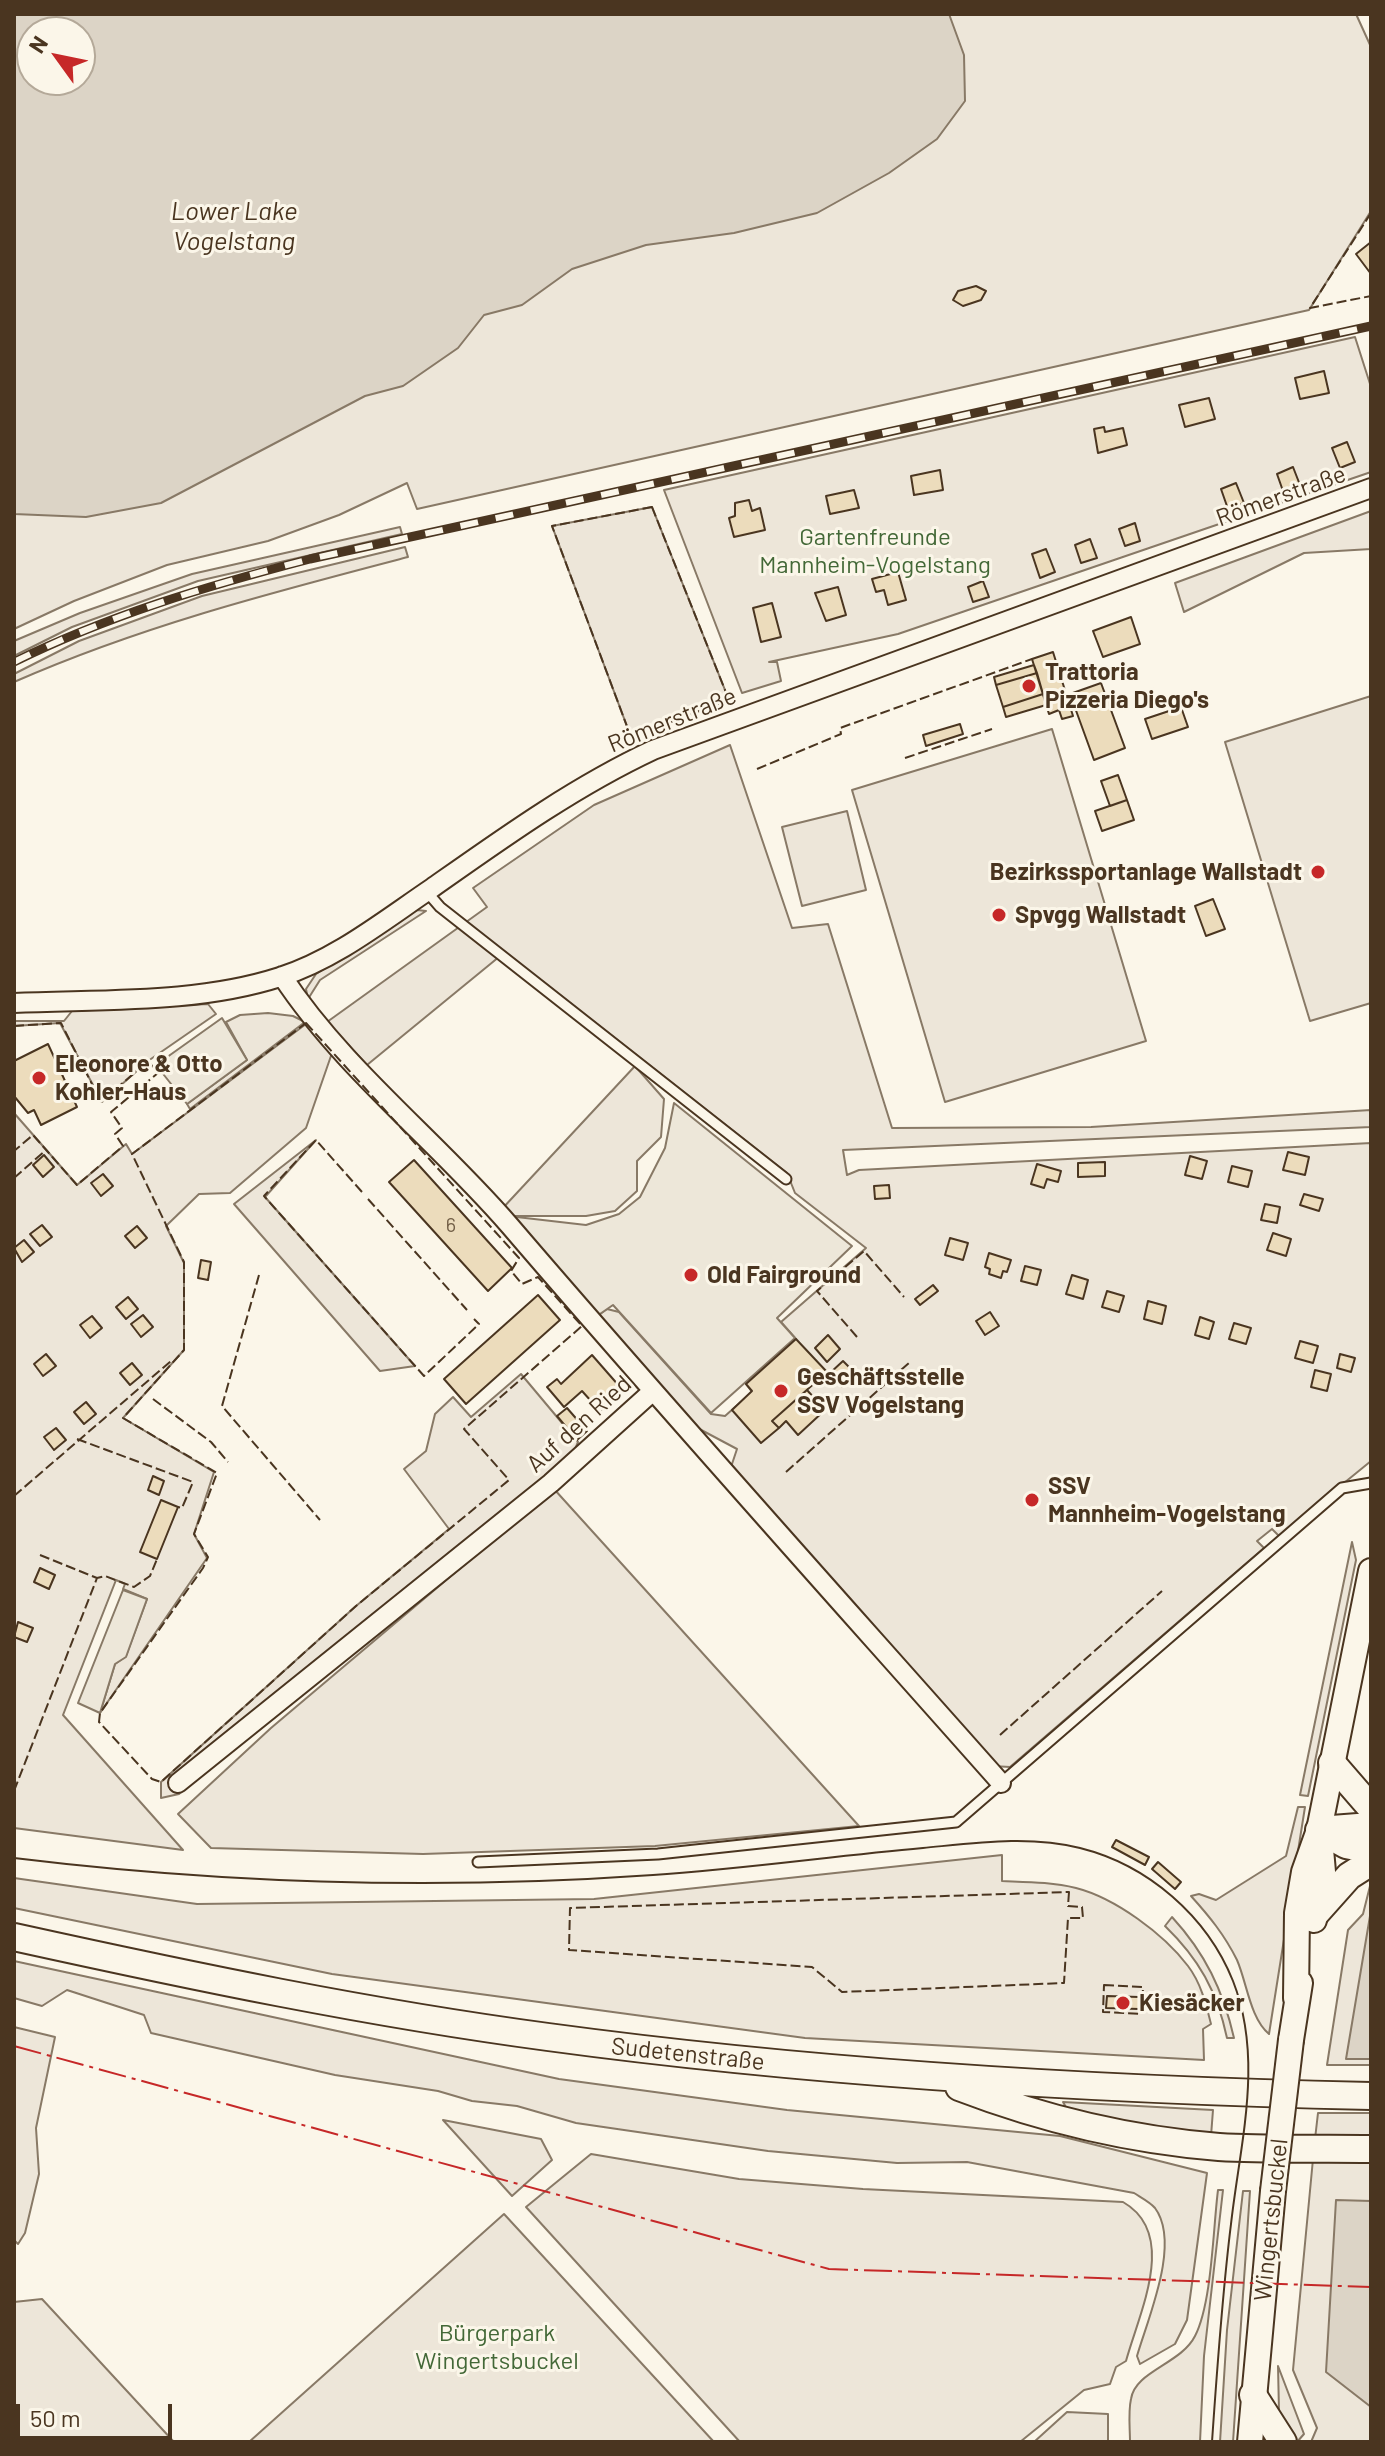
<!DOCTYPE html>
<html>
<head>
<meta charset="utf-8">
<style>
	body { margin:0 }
	#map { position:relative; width:1385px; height:2456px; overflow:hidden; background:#fbf6e9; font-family:Barlow,sans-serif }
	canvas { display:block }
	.frame { position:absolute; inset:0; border:16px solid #4a3520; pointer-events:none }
	.north { position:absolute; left:16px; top:16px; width:80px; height:80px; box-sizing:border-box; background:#fbf6e9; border:2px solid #b4a999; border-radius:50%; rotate:303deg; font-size:22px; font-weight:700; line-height:32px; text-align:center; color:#4a3520 }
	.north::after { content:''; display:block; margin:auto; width:28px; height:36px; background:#c62828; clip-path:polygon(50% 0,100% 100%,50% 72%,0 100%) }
	.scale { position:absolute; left:16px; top:2404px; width:156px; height:36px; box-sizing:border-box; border:4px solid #4a3520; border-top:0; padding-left:10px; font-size:24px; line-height:28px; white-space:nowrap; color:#4a3520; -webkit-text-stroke:6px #fbf6e9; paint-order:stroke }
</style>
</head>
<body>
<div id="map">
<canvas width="1385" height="2456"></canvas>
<div class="frame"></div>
<div class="north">N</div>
<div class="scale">50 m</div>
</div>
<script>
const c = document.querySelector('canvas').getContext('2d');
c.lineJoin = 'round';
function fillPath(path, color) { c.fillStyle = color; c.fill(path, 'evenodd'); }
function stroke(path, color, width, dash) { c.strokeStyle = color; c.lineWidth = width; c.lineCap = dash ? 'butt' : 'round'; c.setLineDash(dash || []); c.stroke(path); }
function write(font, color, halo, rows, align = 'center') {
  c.font = font + ' Barlow,sans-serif'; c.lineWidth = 6; c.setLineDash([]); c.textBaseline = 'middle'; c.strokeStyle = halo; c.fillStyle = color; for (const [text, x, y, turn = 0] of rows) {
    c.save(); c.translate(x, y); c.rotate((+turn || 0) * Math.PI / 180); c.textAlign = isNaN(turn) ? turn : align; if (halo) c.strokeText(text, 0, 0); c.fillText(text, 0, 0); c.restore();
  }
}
const green = new Path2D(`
	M14 14H1356L1371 47V211L1309 310 417 509 407 483 339 515 268 541 167 565 74 601 14 629ZM32 32H80V80H32Z
	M1355 337 1371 387V472L898 634 769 662H777L781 681 742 693 664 490Z
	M652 507 729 700 631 737 552 526Z
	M1371 511V549L1304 553 1184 612 1175 583Z
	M400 527 402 534 198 581 72 627 14 656V641L80 613 192 574Z
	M405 547 408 557C274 592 141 626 14 682V674L79 641 202 596Z
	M1371 696V1003L1310 1021 1225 742Z
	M1052 729 1146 1041 945 1102 852 790Z
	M730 745 792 928 828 924 892 1128 1091 1127 1371 1110V1127L843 1150 847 1175 859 1170 1371 1143V1461L1279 1536 1272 1529 1257 1541 1264 1548 1010 1767 992 1766 725 1465 732 1464 737 1449 690 1424 596 1317 607 1309 619 1312 711 1414 725 1416 752 1392 746 1384 796 1339 781 1322 866 1248 795 1193 787 1173 505 952 367 1065 327 1022 487 907 473 888 594 805Z
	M847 811 866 890 802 906 782 827Z
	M417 910 426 911 320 980 308 999 306 989 316 974Z
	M208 1004 216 1014 148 1061 102 1102 60 1023 14 1026V1021H64L72 1011Z
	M268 1013 293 1016 305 1022 190 1109 187 1104 247 1060 226 1022 240 1015Z
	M306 1024 332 1053 306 1128 230 1193 199 1194 166 1226 184 1263V1350L123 1418 214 1472 194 1534 207 1558 100 1713 115 1664 126 1656 147 1599 123 1589 125 1584 116 1580 63 1715 183 1850 14 1828V1113L77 1185 126 1144 132 1154Z
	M635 1066 664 1099 661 1137 637 1161V1191L615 1211 586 1216H507L501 1210Z
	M316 1140 265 1197 415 1366 380 1371 234 1204Z
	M521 1374 578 1442 573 1454 262 1715 179 1794 161 1798V1782L356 1606 449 1529 404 1469 426 1451 435 1414 453 1397 471 1417Z
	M554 1489 859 1826 655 1846 423 1854 211 1848 178 1814 271 1728Z
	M1352 1542 1356 1560 1308 1796 1300 1795Z
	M1298 1807H1305L1269 2034C1250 2018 1247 1983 1237 1960 1224 1934 1209 1916 1191 1896L1199 1894 1216 1900 1286 1856Z
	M1002 1855V1881C1027 1882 1052 1882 1076 1888 1115 1898 1164 1934 1188 1966 1201 1983 1206 2004 1211 2024L1203 2029 1204 2060 805 2038 332 1974 14 1908V1878L197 1904 594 1899Z
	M1371 1882V2065H1327L1348 1930 1363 1914Z
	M1172 1917C1205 1953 1223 1990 1234 2038H1227C1217 1991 1199 1959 1165 1926Z
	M14 1961 559 2079 787 2110 1060 2136 1207 2173 1187 2320 1175 2344 1140 2364 1137 2356C1148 2318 1181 2243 1155 2208 1150 2202 1140 2197 1134 2193L967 2162 897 2163 768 2151 576 2123 517 2106 472 2101 438 2091 335 2075 151 2033 144 2015 67 1990 42 2006 14 1998Z
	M14 2027 55 2037 36 2128 39 2174 25 2233 18 2244 14 2240Z
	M1063 2102 1213 2110 1211 2136 1155 2131 1067 2109Z
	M1318 2113H1371V2140L1315 2139Z
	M443 2120 541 2139 552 2160 512 2196Z
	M591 2154 739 2179 863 2189 1123 2202C1179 2234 1139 2313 1126 2361L1116 2367 1110 2384 1084 2390 1020 2442H740L526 2207Z
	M1313 2159 1371 2160V2442H1311L1317 2428 1293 2370Z
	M1218 2190H1223L1204 2356 1200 2442H1130C1130 2428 1128 2412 1131 2399 1135 2371 1181 2364 1195 2336 1212 2303 1213 2229 1218 2190Z
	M1243 2191H1250L1233 2442H1220L1227 2330Z
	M504 2214 714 2442H249Z
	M42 2299 174 2442H14V2302Z
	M1278 2366 1304 2434 1297 2442H1292L1279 2412Z
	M1067 2412 1108 2414V2442H1034Z`);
const parking = new Path2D(`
	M222 1018 247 1060 187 1104 156 1065Z
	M674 1103 852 1246 777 1318 795 1338 711 1413 613 1305 597 1316 508 1216 586 1225 619 1214 640 1197 665 1148Z
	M123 1590 147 1599 126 1657 115 1664 100 1713 78 1703Z`);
const water = new Path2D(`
	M14 14H949L964 55 965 101 937 139 889 173 817 213 734 233 646 245 572 269 522 305 484 315 458 348 403 386 365 396 161 503 86 517 14 514ZM32 32H80V80H32Z
	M1371 1910V2059H1346Z
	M1336 2200 1371 2201V2407L1326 2372Z`);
const building = new Path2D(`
	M1371 242V274L1356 254Z
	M976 286 986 291 981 300 963 306 953 300 958 291Z
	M1324 371 1329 393 1300 399 1295 378Z
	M1209 398 1215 419 1185 427 1179 405Z
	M1104 427 1105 432 1123 428 1127 445 1098 453 1094 429Z
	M1347 442 1355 462 1340 468 1332 448Z
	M1293 467 1300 485 1283 491 1277 474Z
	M940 470 943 490 914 495 911 476Z
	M1236 483 1244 503 1228 509 1221 489Z
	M854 490 859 508 830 514 826 496Z
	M749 500 752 511 760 508 765 530 734 537 729 518 735 516V503Z
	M1135 523 1140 541 1125 546 1119 529Z
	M1090 539 1097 558 1081 563 1075 545Z
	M1046 549 1055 572 1040 578 1032 554Z
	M898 572 906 600 888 605 884 590 876 592 872 579Z
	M983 581 989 597 973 602 968 587Z
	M838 587 846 615 826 621 815 593Z
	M772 603 781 637 761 642 753 608Z
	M1131 617 1140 644 1103 657 1093 631Z
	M1053 652 1073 716 1062 719 1059 710 1049 714 1032 659Z
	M1034 665 1037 673 996 685 994 677Z
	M1037 673 1043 694 1003 707 996 685Z
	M1101 683 1125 748 1094 760 1070 694Z
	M1043 694 1046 705 1006 717 1003 707Z
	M1181 707 1188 727 1152 739 1145 719Z
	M960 724 963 734 926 746 923 735Z
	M1118 775 1127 800 1110 806 1101 781Z
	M1127 800 1134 820 1102 831 1095 811Z
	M1213 899 1225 929 1206 936 1195 906Z
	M48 1044 77 1107 41 1125 34 1110 28 1113 14 1096V1061Z
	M1288 1152 1309 1157 1305 1175 1283 1170Z
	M44 1155 54 1167 43 1177 33 1165Z
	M1190 1156 1207 1161 1202 1179 1185 1175Z
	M414 1160 512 1268 488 1291 389 1182Z
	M1105 1162V1176L1078 1177V1163Z
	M1037 1164 1061 1171 1058 1182 1047 1179 1044 1188 1031 1184Z
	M1232 1166 1252 1171 1248 1187 1228 1182Z
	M103 1174 113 1186 101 1196 91 1183Z
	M889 1185 890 1198 875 1199 874 1186Z
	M1304 1194 1323 1199 1319 1211 1300 1205Z
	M1265 1204 1280 1207 1277 1223 1261 1220Z
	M42 1225 52 1237 40 1246 30 1234Z
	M137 1226 147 1238 135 1248 125 1236Z
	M1273 1233 1291 1239 1286 1256 1267 1250Z
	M950 1238 968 1243 963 1260 945 1255Z
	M24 1240 34 1252 22 1262 14 1248Z
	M989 1253 1011 1260 1007 1272 1003 1271 1001 1278 989 1274 990 1269 985 1267Z
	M201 1260 211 1262 208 1280 198 1278Z
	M1025 1266 1041 1270 1037 1285 1021 1281Z
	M1072 1275 1088 1280 1083 1299 1066 1294Z
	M933 1285 938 1291 920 1305 915 1299Z
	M1107 1291 1124 1296 1119 1312 1102 1307Z
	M538 1295 560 1320 466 1404 444 1379Z
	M128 1297 138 1309 126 1319 116 1307Z
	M1148 1301 1166 1306 1162 1324 1144 1319Z
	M990 1312 999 1326 985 1335 976 1321Z
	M143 1315 153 1327 141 1337 131 1324Z
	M92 1316 102 1328 90 1338 80 1325Z
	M1200 1317 1214 1322 1209 1339 1195 1335Z
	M1234 1323 1251 1328 1246 1344 1229 1339Z
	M828 1335 840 1349 827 1362 815 1348Z
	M796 1339 827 1372 772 1421 779 1428 761 1443 732 1410 752 1391 746 1384Z
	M1300 1341 1318 1346 1313 1363 1295 1358Z
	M46 1354 56 1366 43 1376 34 1364Z
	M1340 1354 1355 1358 1351 1372 1337 1368Z
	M592 1355 620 1387 611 1395 614 1398 600 1411 582 1391 564 1407 547 1387 557 1379 561 1384Z
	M843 1361 856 1374 842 1387 830 1373Z
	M132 1363 142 1375 130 1385 120 1373Z
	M1315 1370 1331 1374 1327 1391 1311 1387Z
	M807 1390 825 1410 798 1435 786 1421 779 1428 772 1421Z
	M86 1402 96 1414 84 1424 74 1412Z
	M567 1408 587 1431 577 1440 557 1416Z
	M56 1428 66 1440 54 1450 44 1437Z
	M153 1476 164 1481 159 1495 148 1490Z
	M161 1500 178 1507 157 1559 140 1552Z
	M40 1568 55 1575 49 1589 34 1582Z
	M18 1622 33 1628 27 1642 14 1637Z
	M1116 1840 1149 1857 1145 1865 1112 1847Z
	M1158 1862 1181 1882 1175 1889 1152 1869Z
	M1107 1996 1139 1997V2009L1106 2008Z`);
const service = new Path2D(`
	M427 892 440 907 786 1179
	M478 1862 658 1854 956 1822 1342 1488 1371 1483`);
const minor = new Path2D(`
	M282 976C344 1070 437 1141 510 1226 671 1414 837 1598 1001 1783
	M14 1003C102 999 196 1004 280 977 336 959 383 921 432 888 503 838 574 787 653 750L1371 488
	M178 1783 551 1483 653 1391`);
const tertiary = new Path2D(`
	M1314 1920 1323 1872 1320 1838
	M1296 1998 1297 1913 1304 1872 1319 1830 1371 1571
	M1291 2040 1300 1983
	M1250 2442 1273 2191`);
const secondary = new Path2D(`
	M1332 1763 1371 1808
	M1319 1830 1346 1845 1371 1850
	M1319 1830 1371 1826
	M1316 1913 1349 1876 1371 1862
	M14 1937C191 1976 368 2013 548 2037 821 2074 1096 2090 1371 2096
	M959 2087C1040 2118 1131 2140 1219 2147 1269 2150 1321 2148 1371 2149
	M1253 2395 1283 2442`);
const tram = new Path2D(`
	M14 1858C227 1884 439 1890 653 1875 743 1869 833 1856 923 1848 975 1843 1029 1835 1080 1848 1148 1865 1207 1916 1233 1981 1264 2060 1240 2143 1231 2224 1222 2296 1217 2369 1212 2442`);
const rail = new Path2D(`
	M14 662C109 615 207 586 310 559L1371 326`);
const tertiaryBridge = new Path2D(`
	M1273 2191 1291 2040`);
const fence = new Path2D(`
	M1371 213 1310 308 1371 296
	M652 507 729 700 631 737 552 526Z
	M905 758 992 729
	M757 769 841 734 840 728 1032 659
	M306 1023 519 1258 511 1271 522 1284 538 1277 582 1326 464 1429 509 1480 356 1606 161 1782 152 1779 99 1722 100 1713 203 1568 208 1557 194 1534 217 1473 123 1418 184 1350V1262L132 1154Z
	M1371 1023V1025
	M14 1026 61 1023 101 1102 148 1061 158 1073 111 1112 122 1128 115 1134 123 1146 77 1185 33 1135 14 1151
	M14 1178 46 1150
	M362 1192 316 1140 264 1196 424 1376 479 1324 474 1319
	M368 1199 467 1310
	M259 1275 222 1406 320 1520
	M857 1337 817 1291 864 1251 904 1297
	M153 1399 211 1442 228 1462
	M77 1439 193 1482 182 1508 178 1507
	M786 1472 910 1362
	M14 1496 171 1361
	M40 1555 97 1578
	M1000 1735 1162 1591
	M14 1791 97 1578 105 1576 134 1587 150 1576 157 1559
	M1069 1892 1068 1906 1082 1907 1083 1918H1068L1064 1983 842 1992 812 1967 569 1950 570 1908Z
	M1104 1985 1143 1987 1142 2014 1103 2012Z`);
const power = new Path2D(`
	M14 2046 829 2269 1371 2287`);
const markers = [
	[1029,686,8,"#c62828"],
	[1318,872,8,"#c62828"],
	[999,915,8,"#c62828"],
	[39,1078,8,"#c62828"],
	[691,1275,8,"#c62828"],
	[781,1391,8,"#c62828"],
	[1032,1500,8,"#c62828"],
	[1123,2003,8,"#c62828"]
];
const numberNames = [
	["6",451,1225]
];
const streetNames = [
	["Römerstraße",1281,496,-20],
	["Römerstraße",672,720,-22],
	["Auf den Ried",579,1424,-42],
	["Sudetenstraße",688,2054,6],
	["Wingertsbuckel",1271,2220,-84]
];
const parkNames = [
	["Gartenfreunde",875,537],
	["Mannheim-Vogelstang",875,565],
	["Bürgerpark",497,2333],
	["Wingertsbuckel",497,2361]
];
const poiNames = [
	["Trattoria",1045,672],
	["Pizzeria Diego's",1045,700],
	["Bezirkssportanlage Wallstadt",1302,872,"right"],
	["Spvgg Wallstadt",1015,915],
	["Eleonore & Otto",55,1064],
	["Kohler-Haus",55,1092],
	["Old Fairground",707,1275],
	["Geschäftsstelle",797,1377],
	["SSV Vogelstang",797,1405],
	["SSV",1048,1486],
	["Mannheim-Vogelstang",1048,1514],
	["Kiesäcker",1139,2003]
];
const waterNames = [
	["Lower Lake",234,211],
	["Vogelstang",234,241]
];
fillPath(green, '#ede6d9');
stroke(green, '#887966', 2);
fillPath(parking, '#ede7d9');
stroke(parking, '#887966', 2);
fillPath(water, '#dcd4c6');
stroke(water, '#887966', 2);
fillPath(building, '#ecdcbc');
stroke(building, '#4a3520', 2);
stroke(service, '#4a3520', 13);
stroke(minor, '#4a3520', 22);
stroke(tertiary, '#4a3520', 28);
stroke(secondary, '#4a3520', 30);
stroke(service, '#fbf6e9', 9);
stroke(minor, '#fbf6e9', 18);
stroke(tertiary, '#fbf6e9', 24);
stroke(secondary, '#fbf6e9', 26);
stroke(tram, '#4a3520', 2);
stroke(rail, '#4a3520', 9);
stroke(rail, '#fbf6e9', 6, [18]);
stroke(tertiaryBridge, '#4a3520', 28, []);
stroke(tertiaryBridge, '#fbf6e9', 24);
stroke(fence, '#4a3520', 2, [10, 4]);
stroke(power, '#c62828', 2, [28, 6, 4, 6]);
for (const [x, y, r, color] of markers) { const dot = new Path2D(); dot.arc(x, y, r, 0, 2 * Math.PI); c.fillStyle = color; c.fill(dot); stroke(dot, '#fbf6e9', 3); }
write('20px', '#725f47', null, numberNames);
write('24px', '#4a3520', '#fbf6e9', streetNames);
write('24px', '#436837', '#fbf6e9', parkNames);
write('bold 24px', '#4a3520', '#fbf6e9', poiNames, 'left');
write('italic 26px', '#4a3520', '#fbf6e9', waterNames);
</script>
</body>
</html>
